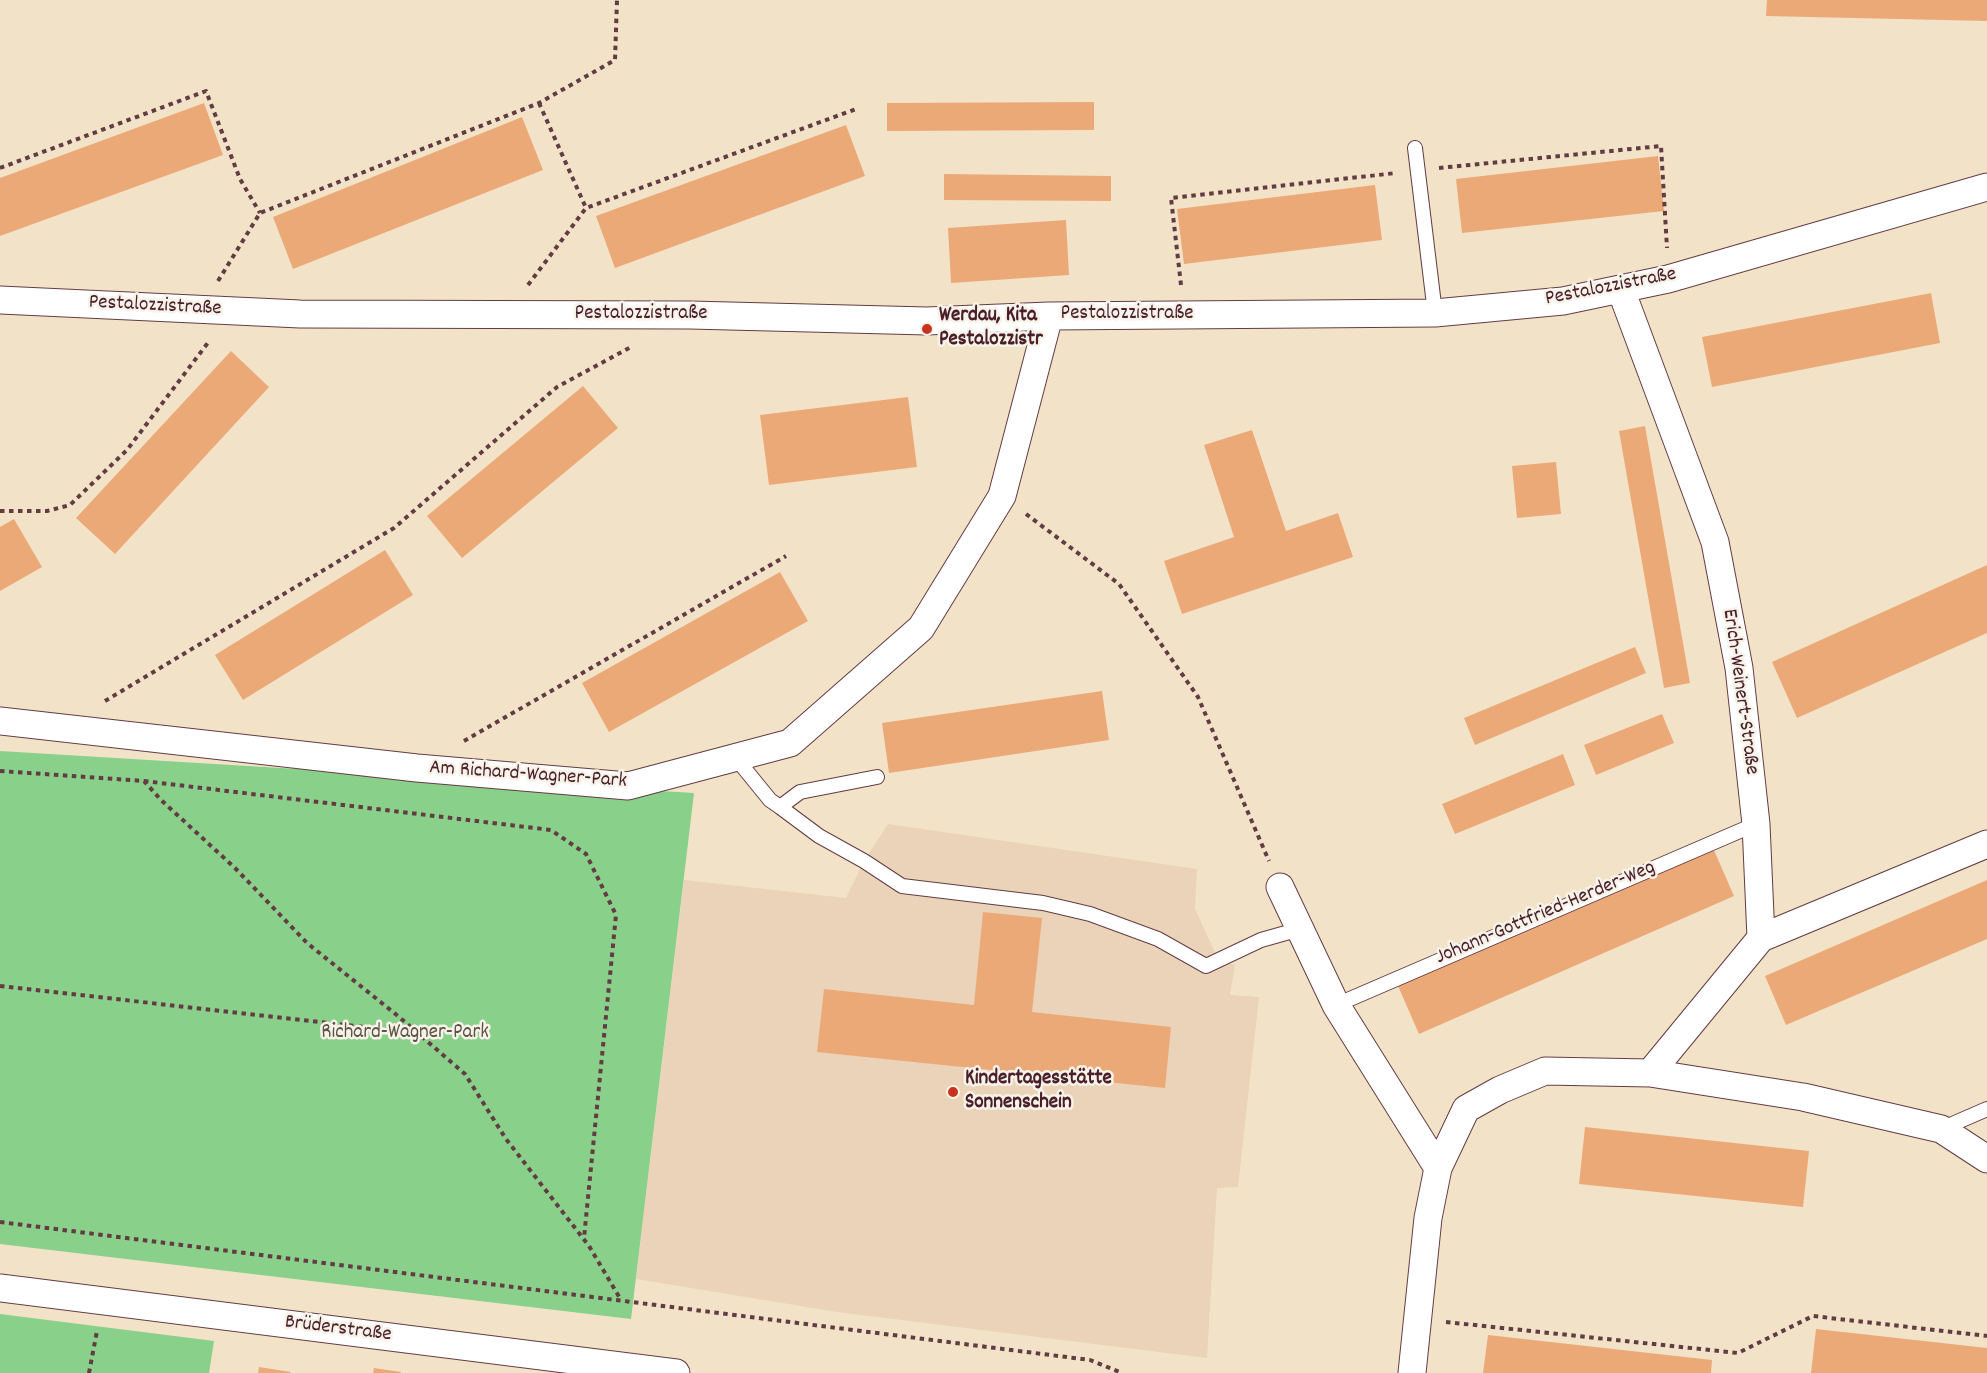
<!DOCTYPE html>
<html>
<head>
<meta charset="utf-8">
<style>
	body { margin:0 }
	canvas { display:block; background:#f2e3c8 }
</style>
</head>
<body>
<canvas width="1987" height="1373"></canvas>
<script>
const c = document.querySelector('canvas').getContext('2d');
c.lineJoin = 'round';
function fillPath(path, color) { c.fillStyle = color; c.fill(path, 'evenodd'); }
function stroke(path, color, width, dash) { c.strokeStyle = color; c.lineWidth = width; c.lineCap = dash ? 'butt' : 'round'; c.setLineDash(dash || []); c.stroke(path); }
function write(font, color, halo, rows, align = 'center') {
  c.font = font + ' Dekko,sans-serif'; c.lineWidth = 5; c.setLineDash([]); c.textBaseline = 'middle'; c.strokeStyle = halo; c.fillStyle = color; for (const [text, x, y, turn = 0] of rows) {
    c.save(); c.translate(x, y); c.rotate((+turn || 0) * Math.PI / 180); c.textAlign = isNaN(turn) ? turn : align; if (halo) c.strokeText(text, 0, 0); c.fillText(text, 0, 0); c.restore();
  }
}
const built = new Path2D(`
	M888 824 1197 869 1195 909 1218 959 1235 965 1230 995 1259 997 1238 1187 1217 1188 1207 1358 837 1312 636 1279 684 880 846 898 864 861Z`);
const green = new Path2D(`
	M0 751 694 793 631 1319 0 1244Z
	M0 1314 214 1341 209 1373H0Z`);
const building = new Path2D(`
	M1767 0H1987V21L1766 16Z
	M1094 102V130L887 131V103Z
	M204 103 223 155 0 236V178Z
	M522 117 543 170 293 269 273 217Z
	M846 125 865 176 615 268 596 216Z
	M1658 156 1664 211 1462 233 1456 179Z
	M944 174 1111 176V201L944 200Z
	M1375 185 1382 240 1184 264 1177 209Z
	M1066 220 1069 275 951 283 948 228Z
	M1931 293 1940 343 1712 387 1702 337Z
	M231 351 269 387 115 554 76 518Z
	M583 386 618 428 462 558 427 516Z
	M908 397 917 467 769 485 760 415Z
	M1645 426 1690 683 1664 688 1619 431Z
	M1252 430 1286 531 1338 513 1353 557 1182 614 1164 561 1234 537 1204 445Z
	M1556 462 1561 514 1517 518 1512 466Z
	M14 519 42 567 0 591V527Z
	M385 550 413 595 243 700 215 655Z
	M1987 565V633L1797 718 1772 662Z
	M780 572 808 621 609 732 582 683Z
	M1635 647 1646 673 1475 745 1464 718Z
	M1102 691 1109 740 889 773 882 723Z
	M1662 714 1674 743 1596 775 1584 745Z
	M1563 754 1575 785 1455 834 1442 804Z
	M1713 848 1734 896 1419 1034 1398 986Z
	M1987 880V939L1786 1025 1765 976Z
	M983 912 1042 918 1032 1012 1171 1027 1165 1088 817 1052 824 989 974 1005Z
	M1585 1127 1809 1151 1803 1207 1579 1184Z
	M1816 1329 1987 1348V1373H1811Z
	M1488 1335 1712 1360 1711 1373H1483Z
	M259 1367 291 1372 290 1373H258Z
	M374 1368 401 1372V1373H373Z`);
const path = new Path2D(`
	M539 103 586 208
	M0 168 206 91 240 179 260 213
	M1439 168 1661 146 1667 248
	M218 281 260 213 539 103 615 60 617 0
	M528 285 586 208 856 109
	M1181 285 1171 198 1396 173
	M0 511H47L70 505 127 450 210 340
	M1026 514 1119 584 1198 697 1269 861
	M105 701 394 528 557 387 631 347
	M464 741 786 556
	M0 771 144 781 161 800 235 868 307 943 398 1016 465 1074 506 1139 589 1246 621 1300
	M144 781 551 830 586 854 616 915 584 1238
	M0 986 417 1033
	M0 1222 1090 1360 1122 1373
	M1446 1322 1738 1353 1813 1316 1987 1336
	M89 1373 97 1331`);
const service = new Path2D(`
	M1415 148 1435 313
	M735 757 770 800 780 807 800 792 877 777
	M780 807 819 836 864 861 902 886 1043 903 1090 914 1158 939 1206 966 1261 940 1300 929
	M1336 1005 1756 824
	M1941 1129 1987 1109`);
const minor = new Path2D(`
	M1621 290 1715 542 1739 668 1756 824 1761 938 1650 1073
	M0 300 300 314 690 315 927 321 1049 316 1435 313 1563 301 1668 279 1987 187
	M0 721 417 768 628 786 790 743 921 628 1002 496 1049 316
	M1280 887 1336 1005 1438 1168
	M1761 938 1987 844
	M0 1288 676 1373
	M1412 1373 1428 1218 1438 1168 1466 1109 1500 1090 1545 1071 1650 1073 1803 1097 1941 1129 1987 1159`);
const markers = [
	[927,329,6,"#c8321e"],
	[953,1092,6,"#c8321e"]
];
const streetNames = [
	["Pestalozzistraße",1611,288,-11],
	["Pestalozzistraße",155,307,3],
	["Pestalozzistraße",641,315],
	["Pestalozzistraße",1127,315],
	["Erich-Weinert-Straße",1739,692,82],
	["Am Richard-Wagner-Park",528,776,4],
	["Johann-Gottfried-Herder-Weg",1546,914,-23],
	["Brüderstraße",338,1330,7]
];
const poiNames = [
	["Werdau, Kita",939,317],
	["Pestalozzistr",939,341],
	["Kindertagesstätte",965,1080],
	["Sonnenschein",965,1104]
];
const parkNames = [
	["Richard-Wagner-Park",405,1034]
];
fillPath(built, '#ead3b8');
fillPath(green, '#89d08b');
fillPath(building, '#eca978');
stroke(service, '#633c43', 16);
stroke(minor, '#633c43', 29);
stroke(path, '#633c43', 4, [4.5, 4.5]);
stroke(service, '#fff', 14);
stroke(minor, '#fff', 27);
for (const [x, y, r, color] of markers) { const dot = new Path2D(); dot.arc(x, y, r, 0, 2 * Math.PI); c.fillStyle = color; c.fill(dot); stroke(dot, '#f7f3e8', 2); }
write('21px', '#4a1f2b', '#f7f3e8', streetNames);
write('bold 21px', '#4a1f2b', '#f7f3e8', poiNames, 'left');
write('21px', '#5d5448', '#f7f3e8', parkNames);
</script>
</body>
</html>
